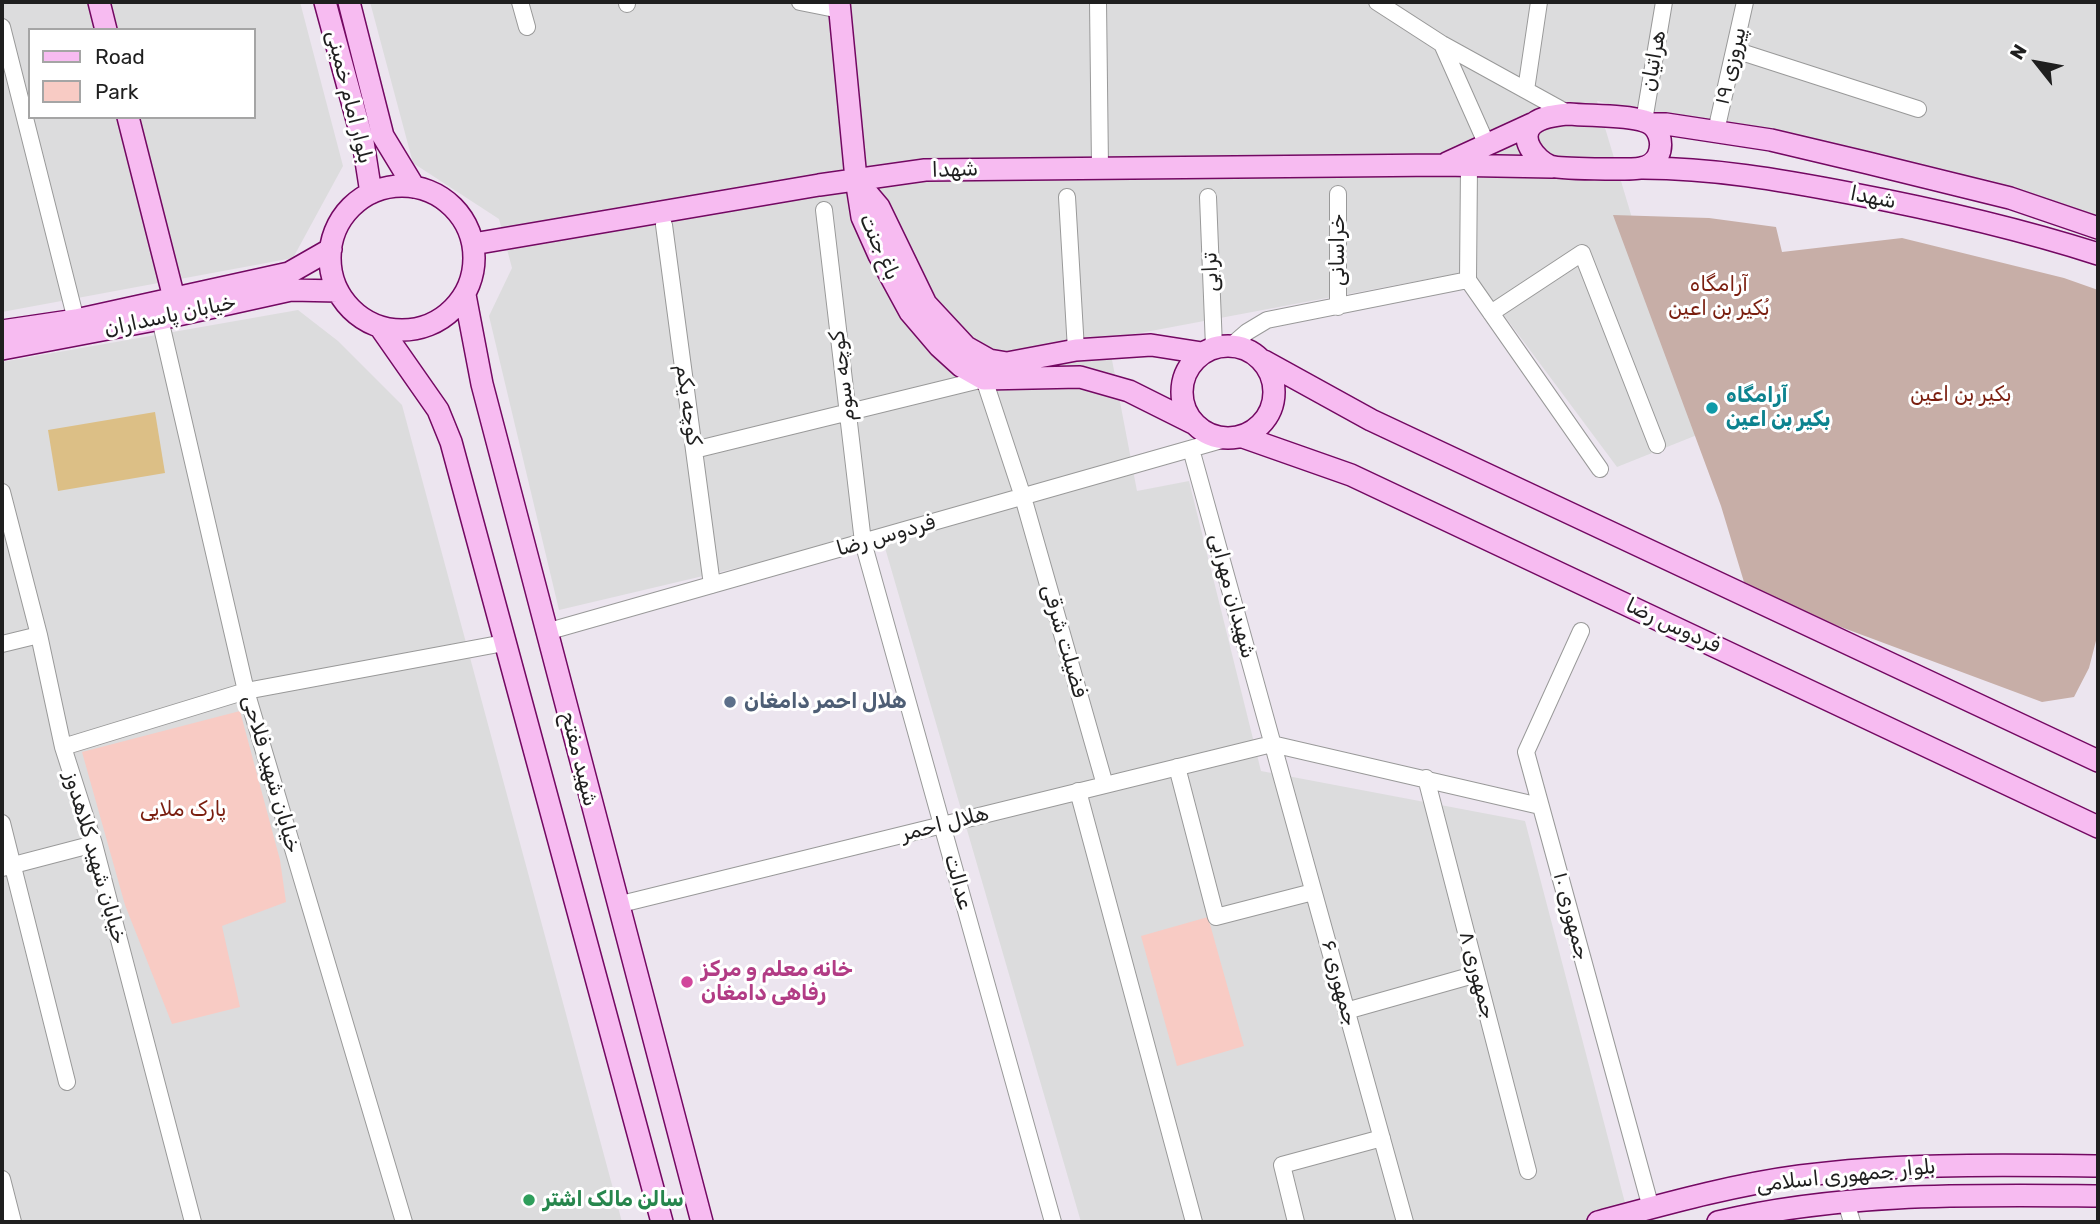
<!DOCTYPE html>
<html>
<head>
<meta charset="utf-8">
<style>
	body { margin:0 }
	#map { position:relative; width:2100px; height:1224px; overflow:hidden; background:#ece5ef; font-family:Rubik,sans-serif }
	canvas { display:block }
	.frame { position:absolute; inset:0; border:4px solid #1f1f1f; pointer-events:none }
	.legend { position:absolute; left:28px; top:28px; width:228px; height:91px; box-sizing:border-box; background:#fff; border:2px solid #a5a5a5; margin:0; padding:9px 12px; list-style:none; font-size:21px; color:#1f1f1f }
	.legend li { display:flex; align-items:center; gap:14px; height:35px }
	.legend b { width:35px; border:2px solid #a5a5a5 }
	.north { position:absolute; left:2002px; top:28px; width:70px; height:70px; -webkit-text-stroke:5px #fff; paint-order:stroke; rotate:301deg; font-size:19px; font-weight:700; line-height:28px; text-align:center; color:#1f1f1f }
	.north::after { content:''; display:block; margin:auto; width:24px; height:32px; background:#1f1f1f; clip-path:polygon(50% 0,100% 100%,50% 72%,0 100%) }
</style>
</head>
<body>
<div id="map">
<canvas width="2100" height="1224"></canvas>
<div class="frame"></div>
<ul class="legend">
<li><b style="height:9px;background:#f7bbf1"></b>Road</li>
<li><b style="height:19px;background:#f8cbc4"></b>Park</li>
</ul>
<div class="north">N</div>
</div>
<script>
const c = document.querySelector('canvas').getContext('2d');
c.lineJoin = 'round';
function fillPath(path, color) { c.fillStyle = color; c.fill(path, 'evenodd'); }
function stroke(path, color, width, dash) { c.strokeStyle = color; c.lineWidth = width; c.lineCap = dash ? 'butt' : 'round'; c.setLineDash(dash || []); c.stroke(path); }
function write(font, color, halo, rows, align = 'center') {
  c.font = font + ' Rubik,Cairo,sans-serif'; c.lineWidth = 6; c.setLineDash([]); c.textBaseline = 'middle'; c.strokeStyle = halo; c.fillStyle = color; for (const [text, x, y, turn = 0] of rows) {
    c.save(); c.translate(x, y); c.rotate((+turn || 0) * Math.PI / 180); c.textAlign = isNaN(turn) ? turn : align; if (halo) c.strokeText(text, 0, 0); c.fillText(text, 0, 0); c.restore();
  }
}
const residential = new Path2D(`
	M2 2H300L343 166 293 258 2 312ZM30 30H254V117H30Z
	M370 2H2098V237L2023 206 1597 101 1697 435 1617 467 1471 271 1108 339 1137 491 1189 481 1261 771 1525 821 1630 1222H1081L881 534 559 610 489 316 512 268 499 219 413 163Z
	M298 310 338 341 402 405 622 1222H2V362Z`);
const cemetery = new Path2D(`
	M1613 215 1709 218 1776 227 1782 252 1902 238 2064 278 2098 290V633L2089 668 2074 697 2042 702 1747 592 1721 506Z`);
const park = new Path2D(`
	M240 711 280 860 286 902 222 926 240 1007 172 1024 125 905 82 752Z
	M1208 917 1244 1046 1177 1066 1141 936Z`);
const pitch = new Path2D(`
	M155 412 165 473 58 491 48 430Z`);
const street = new Path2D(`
	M520 2 527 27
	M627 2V4
	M800 2 840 10
	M1098 2 1100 167
	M1377 2 1442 44 1569 114
	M2 27 76 320
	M1442 44 1487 145
	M1735 50 1918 109
	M1526 90 1539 2
	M1644 121 1664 2
	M1716 131 1745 2
	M1469 166 1468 280 1600 469
	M1338 194V307
	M1067 197 1076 350
	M1208 197 1214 347
	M824 210 863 542 1053 1222
	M664 225 712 585
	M1491 313 1582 253 1657 445
	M160 319 246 691 404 1222
	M1232 345 1247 332 1267 320 1468 280
	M1191 449 1405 1222
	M694 450 984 379 1023 497 1105 785
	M2 492 39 635 63 747 94 844 193 1222
	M1581 631 1526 752 1651 1208
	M546 632 1225 439
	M2 644 39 635
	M63 747 246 691 504 643
	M1177 767 1216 917 1313 892
	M1426 778 1528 1171
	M1078 791 1194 1222
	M2 823 67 1082
	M2 868 94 844
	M617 905 1272 744 1540 806
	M1346 1011 1477 974
	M2 1179 13 1222
	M1846 1202 1852 1222
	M1296 1222 1282 1165 1382 1138`);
const secondary = new Path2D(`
	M99 2 106 30
	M325 2 363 142 371 193
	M349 2 383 136 414 187
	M839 2 856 179 862 217 879 255 910 312 939 346 961 366 984 379 1080 377 1129 391 1193 423
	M1569 114C1589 116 1627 115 1644 121 1659 125 1664 143 1658 156 1655 162 1648 167 1641 168 1631 170 1558 169 1550 166 1536 161 1517 137 1533 124 1543 116 1558 115 1569 114Z
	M128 117 174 298
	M1651 124H1666L1771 140 1868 163 2010 198 2098 228
	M1447 163 1532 124
	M1643 168C1712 168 1781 180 1849 193 1933 209 2017 228 2098 254
	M857 181 879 207 926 304 966 347 989 360 1007 363 1076 350 1151 345 1202 353
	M330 258a72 72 0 1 1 144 0a72 72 0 1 1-144 0Z
	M473 244 819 185 925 170 1442 165 1552 167
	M465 295 482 384 702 1222
	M380 327 438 410 451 442 662 1222
	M2 331 76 320 289 273 331 249
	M1182 392a46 46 0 1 1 92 0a46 46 0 1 1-92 0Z
	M2 349 160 319 291 290 338 291
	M1264 361 1371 420 2098 761
	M1243 437 1351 475 2098 827
	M1598 1222C1665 1204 1732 1185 1800 1176 1899 1163 1999 1165 2098 1166
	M1718 1222C1842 1192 1972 1195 2098 1196`);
const markers = [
	[1712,408,7,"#0f9aa8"],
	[730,702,7,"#5c6f8a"],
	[687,982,7,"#d1479c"],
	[529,1200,7,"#2e9e5b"]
];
const streetNames = [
	["هراتیان",1654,61,-80],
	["پیروزی ۱۹",1731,66,-77],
	["بلوار امام خمینی",349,97,76],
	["شهدا",955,170,-2],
	["شهدا",1873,198,11],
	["باغ جنت",879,247,66],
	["خراسانی",1338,250,-90],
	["ترابی",1211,272,-92],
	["خیابان پاسداران",170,316,-12],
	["کوچه سوم",843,376,-97],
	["کوچه یکم",688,405,82],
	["فردوس رضا",886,536,-16],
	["شهیدان مهرابی",1232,596,75],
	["فردوس رضا",1673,626,25],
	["فضیلت شرقی",1064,641,74],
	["شهید مفتح",579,759,76],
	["خیابان شهید فلاحی",271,774,74],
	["هلال احمر",945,824,-14],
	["خیابان شهید کلاهدوز",95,858,74],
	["عدالت",958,882,74],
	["جمهوری ۱۰",1571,916,75],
	["جمهوری ۸",1477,975,75],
	["جمهوری ۶",1339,983,75],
	["بلوار جمهوری اسلامی",1846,1176,-6]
];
const parkNames = [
	["آرامگاه",1719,285],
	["بُکیر بن اعین",1719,309],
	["بکیر بن اعین",1961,395],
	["پارک ملایی",183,810]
];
const cultureNames = [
	["آرامگاه",1726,396],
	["بکیر بن اعین",1726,420]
];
const serviceNames = [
	["هلال احمر دامغان",744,702]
];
const hotelNames = [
	["خانه معلم و مرکز",701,970],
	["رفاهی دامغان",701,994]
];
const leisureNames = [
	["سالن مالک اشتر",543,1200]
];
fillPath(residential, '#dcdcdd');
fillPath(cemetery, '#c7aea7');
fillPath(park, '#f8cbc4');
fillPath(pitch, '#dcbf86');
stroke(street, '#999', 18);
stroke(secondary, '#730862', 24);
stroke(street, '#fff', 16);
stroke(secondary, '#f7bbf1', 21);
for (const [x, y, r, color] of markers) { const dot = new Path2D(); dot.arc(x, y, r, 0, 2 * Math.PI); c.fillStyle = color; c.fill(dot); stroke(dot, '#fff', 2.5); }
write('21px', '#1f1f1f', '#fff', streetNames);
write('21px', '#7a1e0f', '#fff', parkNames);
write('bold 21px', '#0d838f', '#fff', cultureNames, 'left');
write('bold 21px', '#4e5e75', '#fff', serviceNames, 'left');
write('bold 21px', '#b23c85', '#fff', hotelNames, 'left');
write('bold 21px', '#27864d', '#fff', leisureNames, 'left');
</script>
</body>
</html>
